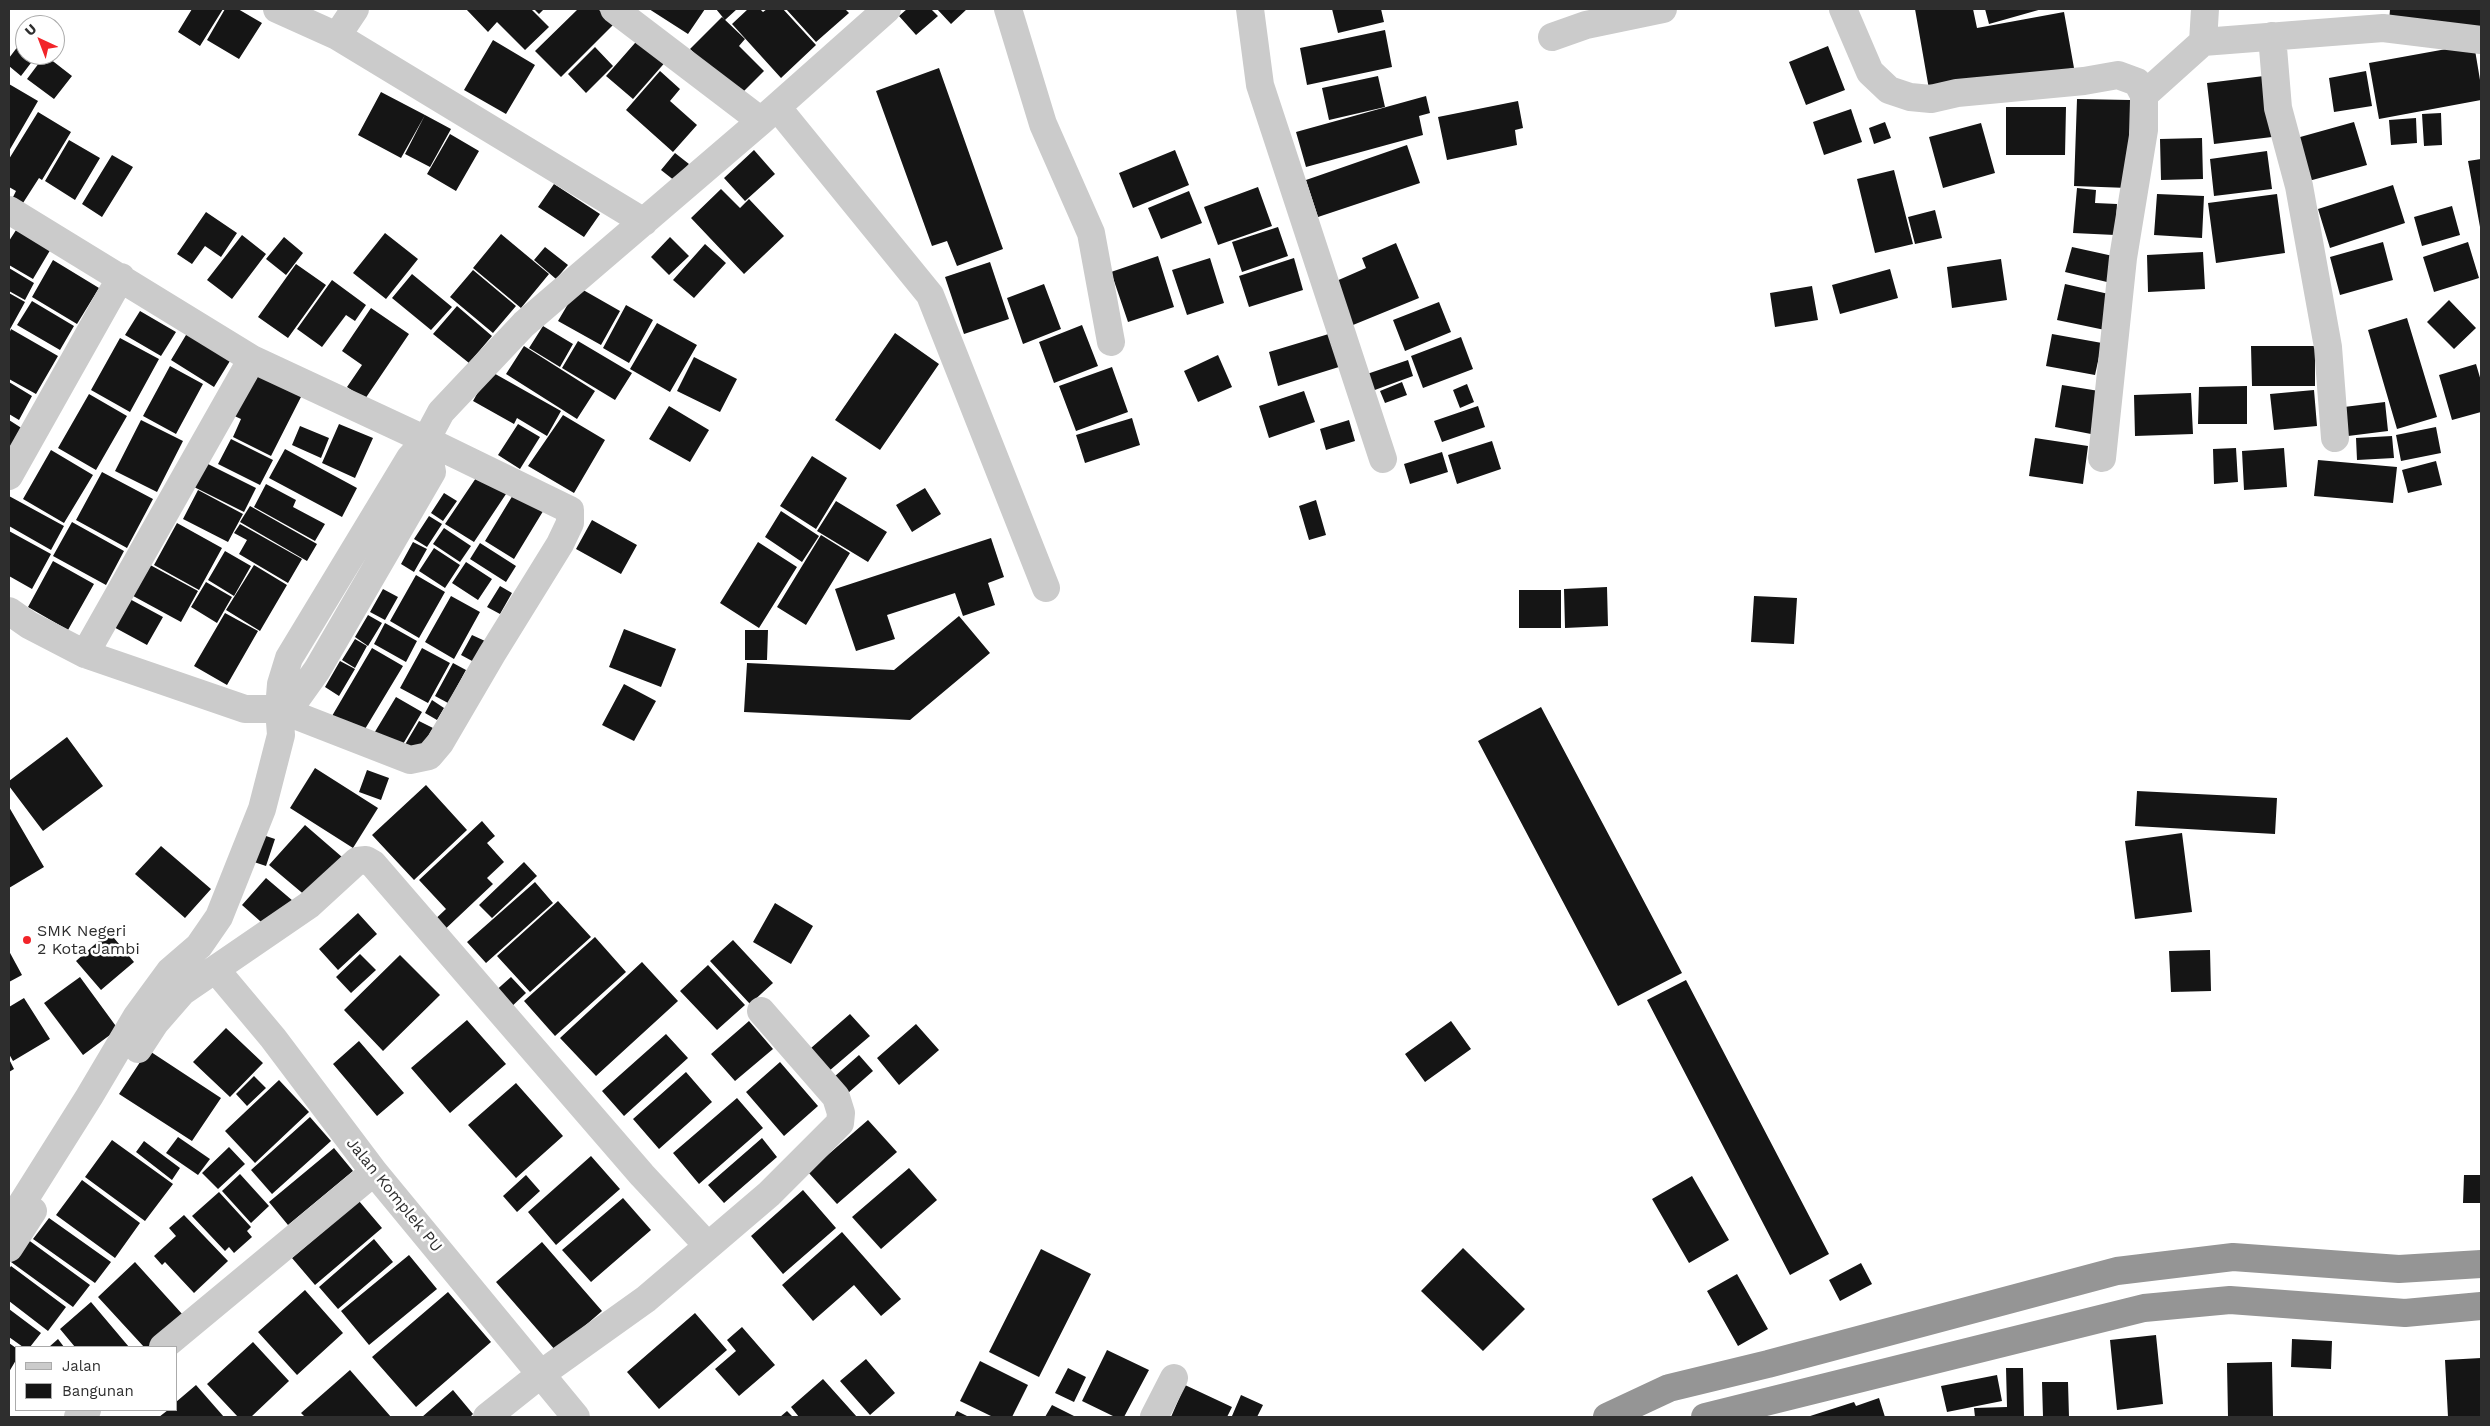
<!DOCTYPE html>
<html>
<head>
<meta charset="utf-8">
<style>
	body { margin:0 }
	#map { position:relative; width:2490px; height:1426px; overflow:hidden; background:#fff; font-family:"Work Sans",sans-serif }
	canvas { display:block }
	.frame { position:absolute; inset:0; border:10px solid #2e2e2e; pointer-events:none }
	.legend { position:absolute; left:15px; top:1346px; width:162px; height:65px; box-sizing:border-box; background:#fff; border:1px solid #ababab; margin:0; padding:6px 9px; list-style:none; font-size:15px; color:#2e2e2e }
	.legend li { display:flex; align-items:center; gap:10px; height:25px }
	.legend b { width:25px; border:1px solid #ababab }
	.north { position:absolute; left:15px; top:15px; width:50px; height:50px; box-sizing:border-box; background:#fff; border:1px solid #ababab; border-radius:50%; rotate:317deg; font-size:14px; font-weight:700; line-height:20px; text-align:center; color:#2e2e2e }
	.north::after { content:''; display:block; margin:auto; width:18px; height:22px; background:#f22429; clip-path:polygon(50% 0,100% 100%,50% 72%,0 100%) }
</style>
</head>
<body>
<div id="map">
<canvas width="2490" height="1426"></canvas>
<div class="frame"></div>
<ul class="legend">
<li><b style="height:6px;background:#cbcbcb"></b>Jalan</li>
<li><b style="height:14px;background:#151515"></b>Bangunan</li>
</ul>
<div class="north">U</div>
</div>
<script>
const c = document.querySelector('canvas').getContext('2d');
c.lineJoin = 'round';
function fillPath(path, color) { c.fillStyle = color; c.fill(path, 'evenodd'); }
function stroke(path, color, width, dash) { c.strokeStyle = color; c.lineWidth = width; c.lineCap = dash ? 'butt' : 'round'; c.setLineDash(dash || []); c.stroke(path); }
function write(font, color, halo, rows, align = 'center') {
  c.font = font + ' "Work Sans",sans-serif'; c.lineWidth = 5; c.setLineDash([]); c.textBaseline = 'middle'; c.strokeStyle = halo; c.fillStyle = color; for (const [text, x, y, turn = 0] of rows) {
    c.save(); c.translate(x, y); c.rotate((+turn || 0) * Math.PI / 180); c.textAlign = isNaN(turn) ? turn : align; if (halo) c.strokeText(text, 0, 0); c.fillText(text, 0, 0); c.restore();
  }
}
const building = new Path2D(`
	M192 9H223L200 46 178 32Z
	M225 9H238L262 23 239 59 207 40Z
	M466 9H531L549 27 525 50 497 22 488 32Z
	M534 9H544L539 14Z
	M578 9H598L614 24 561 77 535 51Z
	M649 9H705L688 34Z
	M716 9H737L725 20Z
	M748 9H760L763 12 767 9H783L816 45 781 78 732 24Z
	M786 9H845L849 13 816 42Z
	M907 9H931L938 16 916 35 899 16Z
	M937 9H967L951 24Z
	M1332 9H1381L1384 22 1338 33Z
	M1915 9H1973L1977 28 2064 12 2074 68 1930 95Z
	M1985 9H2042L1989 24Z
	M2390 9H2481V30L2389 23Z
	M722 17 745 39 739 46 764 71 739 96 690 49Z
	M1385 30 1392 67 1307 85 1300 48Z
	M642 35 668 59 633 99 606 76Z
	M25 37V55H37L21 76 9 66V58Z
	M493 40 535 65 506 114 464 90Z
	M2474 44 2481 86V100L2379 119 2369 63Z
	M1828 46 1845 90 1806 105 1789 62Z
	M595 47 613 66 586 93 568 74Z
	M45 55 72 76 54 99 27 79Z
	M939 68 1003 249 957 266 947 241 932 246 876 91Z
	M660 71 680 89 670 101 697 125 673 152 626 110Z
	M2366 71 2372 106 2334 112 2329 78Z
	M1378 76 1385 107 1329 120 1322 88Z
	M2264 76 2272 137 2214 144 2207 83Z
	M9 84 38 101 9 151Z
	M381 92 425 115 401 158 358 135Z
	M1426 96 1430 113 1419 116 1423 135 1306 167 1296 132Z
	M2077 99 2130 100 2128 188 2074 186Z
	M1518 101 1523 128 1515 130 1517 145 1447 160 1438 117Z
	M2006 107H2066L2065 155H2006Z
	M1851 109 1862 142 1824 155 1813 122Z
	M38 112 71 132 42 180 39 178 23 203 13 197 16 191 9 187V159Z
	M2441 113 2442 145 2424 146 2422 114Z
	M425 115 451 129 430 167 405 154Z
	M2416 118 2417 143 2391 145 2389 120Z
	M1885 122 1891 138 1874 144 1869 128Z
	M2354 122 2367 165 2305 182 2293 139Z
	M1981 123 1995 173 1943 188 1929 137Z
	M450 134 479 151 456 191 427 174Z
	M2202 138 2203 179 2161 180 2160 139Z
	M69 140 100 158 75 200 45 181Z
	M1407 145 1420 183 1318 217 1306 180Z
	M754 150 775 174 745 201 724 178Z
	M1175 150 1189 185 1133 208 1119 173Z
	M2267 151 2272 189 2214 196 2210 159Z
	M675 153 689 164 675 181 661 170Z
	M112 155 133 167 102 217 82 204Z
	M2481 159V227H2480L2468 161Z
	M1894 170 1913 244 1875 253 1857 179Z
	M554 184 600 214 584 237 538 207Z
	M2393 185 2405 223 2330 248 2318 209Z
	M1258 187 1272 226 1218 245 1204 207Z
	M2077 188 2096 190 2095 203 2117 204 2115 235 2073 233Z
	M721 189 740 208 749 199 784 236 744 274 691 218Z
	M1189 191 1202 223 1161 239 1148 208Z
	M2157 194 2204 196 2202 238 2154 235Z
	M2277 194 2285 253 2216 263 2208 203Z
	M2452 206 2460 235 2422 246 2414 217Z
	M1935 210 1942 238 1915 244 1908 217Z
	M206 212 237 233 221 257 205 246 192 264 177 254Z
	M18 227 52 247 33 279 9 265V241Z
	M1278 227 1288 256 1242 272 1232 242Z
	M385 233 418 259 386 299 353 273Z
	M501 234 549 274 521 308 473 268Z
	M242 235 266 254 232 299 207 280Z
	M284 237 303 253 286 275 266 259Z
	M670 237 689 256 669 275 651 257Z
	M2383 242 2393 280 2340 295 2330 257Z
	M2468 242 2479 278 2434 292 2423 257Z
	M1396 243 1419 298 1353 325 1334 282 1366 268 1362 258Z
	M705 244 726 263 694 298 673 280Z
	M545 247 568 265 556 279 534 260Z
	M2072 247 2113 256 2107 282 2065 272Z
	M2203 252 2205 289 2148 292 2147 255Z
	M1158 256 1174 307 1128 322 1111 272Z
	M1210 258 1224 303 1187 315 1172 270Z
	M1294 258 1303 290 1249 307 1239 276Z
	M2001 259 2007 300 1952 308 1947 267Z
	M53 260 99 288 77 324 32 297Z
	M990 262 1009 319 964 334 945 277Z
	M296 264 326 285 288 338 258 317Z
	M9 268 34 283 25 300 9 291Z
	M1890 269 1898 298 1840 314 1832 285Z
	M473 270 516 306 493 333 450 297Z
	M412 274 452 307 431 330 392 298Z
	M332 280 366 305 355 321 346 315 322 347 297 329Z
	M1044 284 1061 329 1023 344 1007 298Z
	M2065 284 2113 295 2105 330 2057 320Z
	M1812 286 1818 320 1775 327 1770 293Z
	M578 287 620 311 601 345 558 321Z
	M9 293 25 302 9 331Z
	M2449 300 2476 328 2454 349 2427 322Z
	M32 301 74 326 60 350 17 325Z
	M1439 302 1451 332 1405 351 1393 320Z
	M626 305 653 320 629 363 603 348Z
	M457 306 492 336 469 363 433 334Z
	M371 308 409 334 365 399 347 387 362 365 342 351Z
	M140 311 176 332 161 356 125 335Z
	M2407 318 2437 417 2397 429 2368 330Z
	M657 323 697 345 670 392 630 369Z
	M1082 325 1098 366 1054 383 1039 342Z
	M543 326 573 344 560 367 529 348Z
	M11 329 58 356 36 394 9 379V334Z
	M189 330 233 356 214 387 171 360Z
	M895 333 939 364 880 450 835 420Z
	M1332 333 1342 366 1278 386 1269 352Z
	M2052 334 2102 343 2095 375 2046 366Z
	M1461 337 1473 369 1423 388 1411 356Z
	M120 338 159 359 130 412 91 390Z
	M578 341 632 373 615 400 562 368Z
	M524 346 595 391 577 419 506 374Z
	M2251 346H2315V386H2252Z
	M1218 355 1232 387 1198 402 1184 371Z
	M694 357 737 379 720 412 677 391Z
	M1408 360 1413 376 1372 391 1367 374Z
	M2476 364 2481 381V412L2452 420 2439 375Z
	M170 366 203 384 176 434 143 416Z
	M1112 367 1128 412 1076 431 1059 386Z
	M252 370 302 395 271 456 233 437 241 419 230 414Z
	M490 371 561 411 547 436 517 418 514 424 473 401Z
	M9 382 32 396 19 420 9 414Z
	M1402 382 1407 395 1385 403 1380 391Z
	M1467 384 1474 402 1460 408 1453 390Z
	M2062 385 2099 391 2091 434 2055 427Z
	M2247 386V424H2198L2199 387Z
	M2314 390 2317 426 2274 430 2270 394Z
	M1304 391 1315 422 1269 438 1259 406Z
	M2191 393 2193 434 2135 436 2134 395Z
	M89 394 127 416 96 470 58 448Z
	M2385 402 2388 431 2348 436 2344 407Z
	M669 406 709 430 690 462 649 439Z
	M1478 406 1485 427 1442 442 1434 421Z
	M563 415 605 440 574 493 528 466Z
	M1132 418 1140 445 1085 463 1076 435Z
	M9 420 23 429 9 453Z
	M141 420 183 441 157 492 115 471Z
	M1349 420 1355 441 1326 450 1320 429Z
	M339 424 373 438 355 478 322 463Z
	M518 424 540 437 520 469 498 455Z
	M300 426 329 438 321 458 292 445Z
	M2436 427 2441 453 2401 461 2396 435Z
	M2392 436 2394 458 2357 460 2356 438Z
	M2035 438 2088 446 2083 484 2029 476Z
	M231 439 273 460 260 485 218 464Z
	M1492 441 1501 469 1457 484 1448 455Z
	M2236 448 2238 482 2214 484 2213 449Z
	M2284 448 2287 487 2244 490 2242 451Z
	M285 449 357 488 342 517 269 478Z
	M51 450 93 475 64 523 23 499Z
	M1442 452 1448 472 1410 484 1404 464Z
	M812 456 847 478 816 529 780 506Z
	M2318 460 2397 467 2393 503 2314 496Z
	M2436 461 2442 485 2408 493 2402 470Z
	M204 462 256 488 244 512 192 486Z
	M102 472 153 499 127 548 76 520Z
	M478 475 506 494 474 542 445 524Z
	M266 484 296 500 293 507 325 524 315 541 254 507Z
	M925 488 941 514 912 532 896 505Z
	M198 490 243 514 228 542 183 519Z
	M516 490 545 508 514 559 485 541Z
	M444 493 457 501 443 521 431 513Z
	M9 496 64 526 51 550 9 526Z
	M1316 500 1326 535 1309 540 1299 506Z
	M836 501 887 532 868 562 817 531Z
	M250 506 317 544 307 561 240 522Z
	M781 511 819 536 802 562 765 537Z
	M429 516 442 524 427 547 414 539Z
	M592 520 637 545 621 574 576 549Z
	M72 522 124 551 106 585 53 556Z
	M177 523 222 548 199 590 154 565Z
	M240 524 302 559 288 583 239 554 247 540 234 533Z
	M444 528 471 546 460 562 433 544Z
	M9 531 51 554 32 589 9 576Z
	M821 535 850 553 806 625 777 607Z
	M991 538 1004 577 988 583 995 605 963 616 955 593 887 615 895 639 856 651 835 589Z
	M413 542 427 549 414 572 401 564Z
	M758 542 797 567 759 628 720 603Z
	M480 543 516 566 506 582 470 559Z
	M434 548 460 565 445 588 419 571Z
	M225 551 251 566 234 596 208 580Z
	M141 560 198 591 181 622 124 591Z
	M53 561 94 584 68 630 28 607Z
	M466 562 492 579 478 600 452 583Z
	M254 565 287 585 260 631 226 610Z
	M416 575 445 592 419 638 390 621Z
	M206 582 232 597 217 623 191 607Z
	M500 586 512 593 500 614 487 607Z
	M1607 587 1608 626 1565 628 1564 589Z
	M383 589 398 597 385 620 370 612Z
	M1519 590H1561V628H1519Z
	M451 596 480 612 454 659 425 642Z
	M1754 596 1797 598 1794 644 1751 642Z
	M126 597 163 617 147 645 110 625Z
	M225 613 258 631 227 685 194 666Z
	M368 615 382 623 368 646 355 637Z
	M959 616 990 653 910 720 744 712 747 663 894 670Z
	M385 623 417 641 406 662 374 644Z
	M624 629 676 649 661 687 609 667Z
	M745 630H768L767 660H745Z
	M472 635 485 641 474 662 461 655Z
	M355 639 367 646 355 668 342 660Z
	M372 648 403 666 362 734 332 716Z
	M422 648 450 663 428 703 400 688Z
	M340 661 355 669 339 696 325 687Z
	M453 663 466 670 448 703 435 696Z
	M624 684 656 701 634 741 602 725Z
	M396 697 422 712 399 751 373 735Z
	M432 700 444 708 437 720 425 713Z
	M1541 707 1682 973 1618 1006 1478 741Z
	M419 721 433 728 416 756 403 748Z
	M67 737 103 786 43 831 9 786V781Z
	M315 768 378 808 353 848 290 808Z
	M367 770 389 778 381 800 359 792Z
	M426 785 467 830 414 880 372 835Z
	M2137 791 2277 798 2275 834 2135 826Z
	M9 807 44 867 9 888Z
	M482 821 495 836 487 843 504 862 487 878 493 884 440 934 430 924 446 909 419 880Z
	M305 825 342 857 307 897 269 865Z
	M2182 833 2192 912 2135 919 2125 841Z
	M263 835 275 839 266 866 254 862Z
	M161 846 211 889 185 918 135 874Z
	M524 862 537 876 492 918 479 905Z
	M266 878 293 901 269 929 242 905Z
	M535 882 553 903 486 963 467 942Z
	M558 901 591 937 530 992 497 956Z
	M775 903 813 926 791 964 753 942Z
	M358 913 377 934 338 970 319 949Z
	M109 932 134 962 101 990 76 961Z
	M595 937 626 972 555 1036 524 1001Z
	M733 940 773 983 750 1004 710 961Z
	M2210 950 2211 991 2171 992 2169 951Z
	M9 951 22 975 9 982Z
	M360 954 376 970 351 993 336 977Z
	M400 955 440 995 383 1051 344 1010Z
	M642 962 678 1001 596 1076 560 1038Z
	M708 965 745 1005 717 1030 680 991Z
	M80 977 118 1029 83 1055 44 1003Z
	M511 977 526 993 508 1010 493 993Z
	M1686 980 1829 1254 1790 1275 1647 1000Z
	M24 998 50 1039 13 1061 9 1054V1007Z
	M850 1014 870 1036 822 1077 803 1055Z
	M467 1020 506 1064 450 1113 411 1068Z
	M749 1021 773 1049 735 1081 711 1054Z
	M1451 1021 1471 1049 1425 1082 1405 1054Z
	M916 1024 939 1050 899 1085 877 1058Z
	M226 1028 263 1063 230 1097 193 1062Z
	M666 1034 688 1058 624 1116 602 1091Z
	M359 1041 404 1093 377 1116 333 1064Z
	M148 1050 221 1098 192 1141 119 1094Z
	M859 1055 873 1071 848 1093 834 1077Z
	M9 1059 14 1069 9 1072Z
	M780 1062 818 1106 784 1136 746 1092Z
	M686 1072 712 1102 659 1149 633 1119Z
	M254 1076 266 1088 247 1106 236 1094Z
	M279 1080 309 1112 255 1163 225 1131Z
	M516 1083 563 1136 516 1178 468 1125Z
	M737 1098 763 1128 699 1184 673 1153Z
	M310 1117 331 1141 272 1194 251 1170Z
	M868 1120 897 1152 837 1204 808 1172Z
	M178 1137 210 1159 198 1175 166 1153Z
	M762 1138 777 1157 724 1203 708 1185Z
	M112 1140 173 1184 145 1221 85 1177Z
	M144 1141 180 1168 172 1180 136 1152Z
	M229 1147 245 1164 218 1189 202 1173Z
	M334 1148 353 1171 288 1225 269 1202Z
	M591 1156 620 1189 556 1245 528 1212Z
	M909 1168 937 1200 881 1249 852 1217Z
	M240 1174 269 1206 251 1223 222 1191Z
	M526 1175 540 1191 517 1212 503 1196Z
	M2464 1175H2481V1203H2463Z
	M1692 1176 1729 1240 1689 1263 1652 1199Z
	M82 1180 140 1223 115 1258 56 1215Z
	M803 1190 836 1228 783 1274 751 1236Z
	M219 1192 251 1227 247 1231 252 1237 234 1253 229 1247 225 1251 192 1216Z
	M623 1198 651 1230 591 1282 562 1250Z
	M359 1201 382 1228 315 1285 292 1258Z
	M184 1215 228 1261 194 1293 165 1262 162 1265 154 1256 176 1236 169 1228Z
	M49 1218 111 1262 95 1283 33 1239Z
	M842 1232 901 1299 881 1316 854 1285 813 1321 782 1285Z
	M27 1239 90 1285 73 1307 11 1262Z
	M374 1239 393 1262 338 1309 319 1287Z
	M542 1242 602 1311 556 1351 496 1282Z
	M1463 1248 1525 1309 1483 1351 1421 1291Z
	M1041 1249 1091 1274 1039 1377 989 1352Z
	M409 1255 437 1289 369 1345 341 1311Z
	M135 1262 183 1315 148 1347H144L98 1297Z
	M1861 1263 1872 1284 1840 1301 1829 1280Z
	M11 1266 66 1307 48 1331 9 1301V1269Z
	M1737 1274 1768 1329 1738 1346 1707 1291Z
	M305 1290 343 1333 297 1375 258 1332Z
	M448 1292 491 1342 416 1407 372 1357Z
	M91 1302 129 1347H75L60 1329Z
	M9 1309 41 1333 30 1347H23L9 1337Z
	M695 1313 727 1350 659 1409 627 1372Z
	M742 1327 775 1365 739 1396 715 1369 736 1351 727 1340Z
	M2156 1335 2163 1404 2117 1410 2110 1340Z
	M58 1339 64 1347H49Z
	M2292 1339 2332 1341 2331 1369 2291 1367Z
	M253 1342 289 1381 251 1417H238L207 1384Z
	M9 1343 16 1348V1360L9 1372Z
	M1107 1350 1149 1370 1124 1417H1115L1082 1401Z
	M2481 1358V1417H2448L2445 1360Z
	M866 1359 895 1393 870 1415 840 1381Z
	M980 1361 1028 1385 1012 1417H993L960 1401Z
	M2272 1362 2273 1417H2228L2227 1363Z
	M1068 1368 1086 1377 1074 1402 1055 1393Z
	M2006 1368H2023L2024 1417H1975L1974 1408 2007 1407Z
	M350 1370 391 1417H305L301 1413Z
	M1997 1375 2002 1401 1947 1412 1941 1386Z
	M823 1379 857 1417H799L791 1407Z
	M2042 1382H2068L2069 1417H2043Z
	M196 1385 224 1417H159L168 1410H176V1402Z
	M1185 1385 1232 1407 1227 1417H1171Z
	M453 1390 473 1414 470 1417H422Z
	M1241 1395 1263 1405 1257 1417 1232 1416Z
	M1879 1398 1885 1417H1807L1854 1402 1856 1406Z
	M1052 1405 1076 1417H1045Z
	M787 1411 793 1417H780Z
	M957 1411 969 1417H954Z`);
const street = new Path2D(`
	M277 9 337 36 644 222
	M614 9 761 121
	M1008 9 1043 124 1091 233 1111 342
	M1250 9 1260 85 1383 459
	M1843 9 1870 72 1889 90 1910 97 1931 99 1957 93 2084 81 2118 75 2137 82 2144 95V130L2123 258 2102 458
	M337 36 355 9
	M2272 36 2278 108 2299 186 2328 347 2335 438
	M1552 37 1586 25 1663 9
	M2203 42 2383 28 2481 40
	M2144 95 2203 42 2205 9
	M777 107 930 295 1046 588
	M9 210 252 359 426 440 570 510V523L560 544 492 654 440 743 429 756 410 760 279 709H245L85 654 29 625 9 611
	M9 476 121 277
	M85 654 252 359
	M279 709 297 698 317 670 432 472 426 440
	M216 970 273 1038 374 1172 576 1417
	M138 1049 155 1023 182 992 309 905 357 861 366 860 373 864 642 1175 708 1246
	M9 1224 89 1097 137 1016 170 971 199 946 219 917 262 809 281 735 279 709 281 684 289 658 410 458 426 440 441 412 524 324 761 121 887 9
	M9 1248 33 1211
	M163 1347 374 1172
	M78 1417 87 1410
	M487 1417 541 1374 646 1299 769 1194 840 1123 841 1113 836 1097 761 1011
	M1154 1417 1174 1378`);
const highway = new Path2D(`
	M1607 1417 1669 1388 1768 1364 2117 1271 2233 1257 2399 1269 2481 1264
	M1705 1417 2144 1308 2230 1300 2405 1313 2481 1306`);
const markers = [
	[27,940,5,"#f22429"]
];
const poiNames = [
	["SMK Negeri",37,931],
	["2 Kota Jambi",37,949]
];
const streetNames = [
	["Jalan Komplek PU",394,1195,51]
];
fillPath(building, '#151515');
stroke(street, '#cbcbcb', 28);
stroke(highway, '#959595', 28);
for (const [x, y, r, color] of markers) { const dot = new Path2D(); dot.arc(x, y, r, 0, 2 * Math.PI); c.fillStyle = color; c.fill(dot); stroke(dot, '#fff', 2); }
write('16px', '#2e2e2e', '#fff', poiNames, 'left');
write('16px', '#2e2e2e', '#fff', streetNames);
</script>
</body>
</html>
